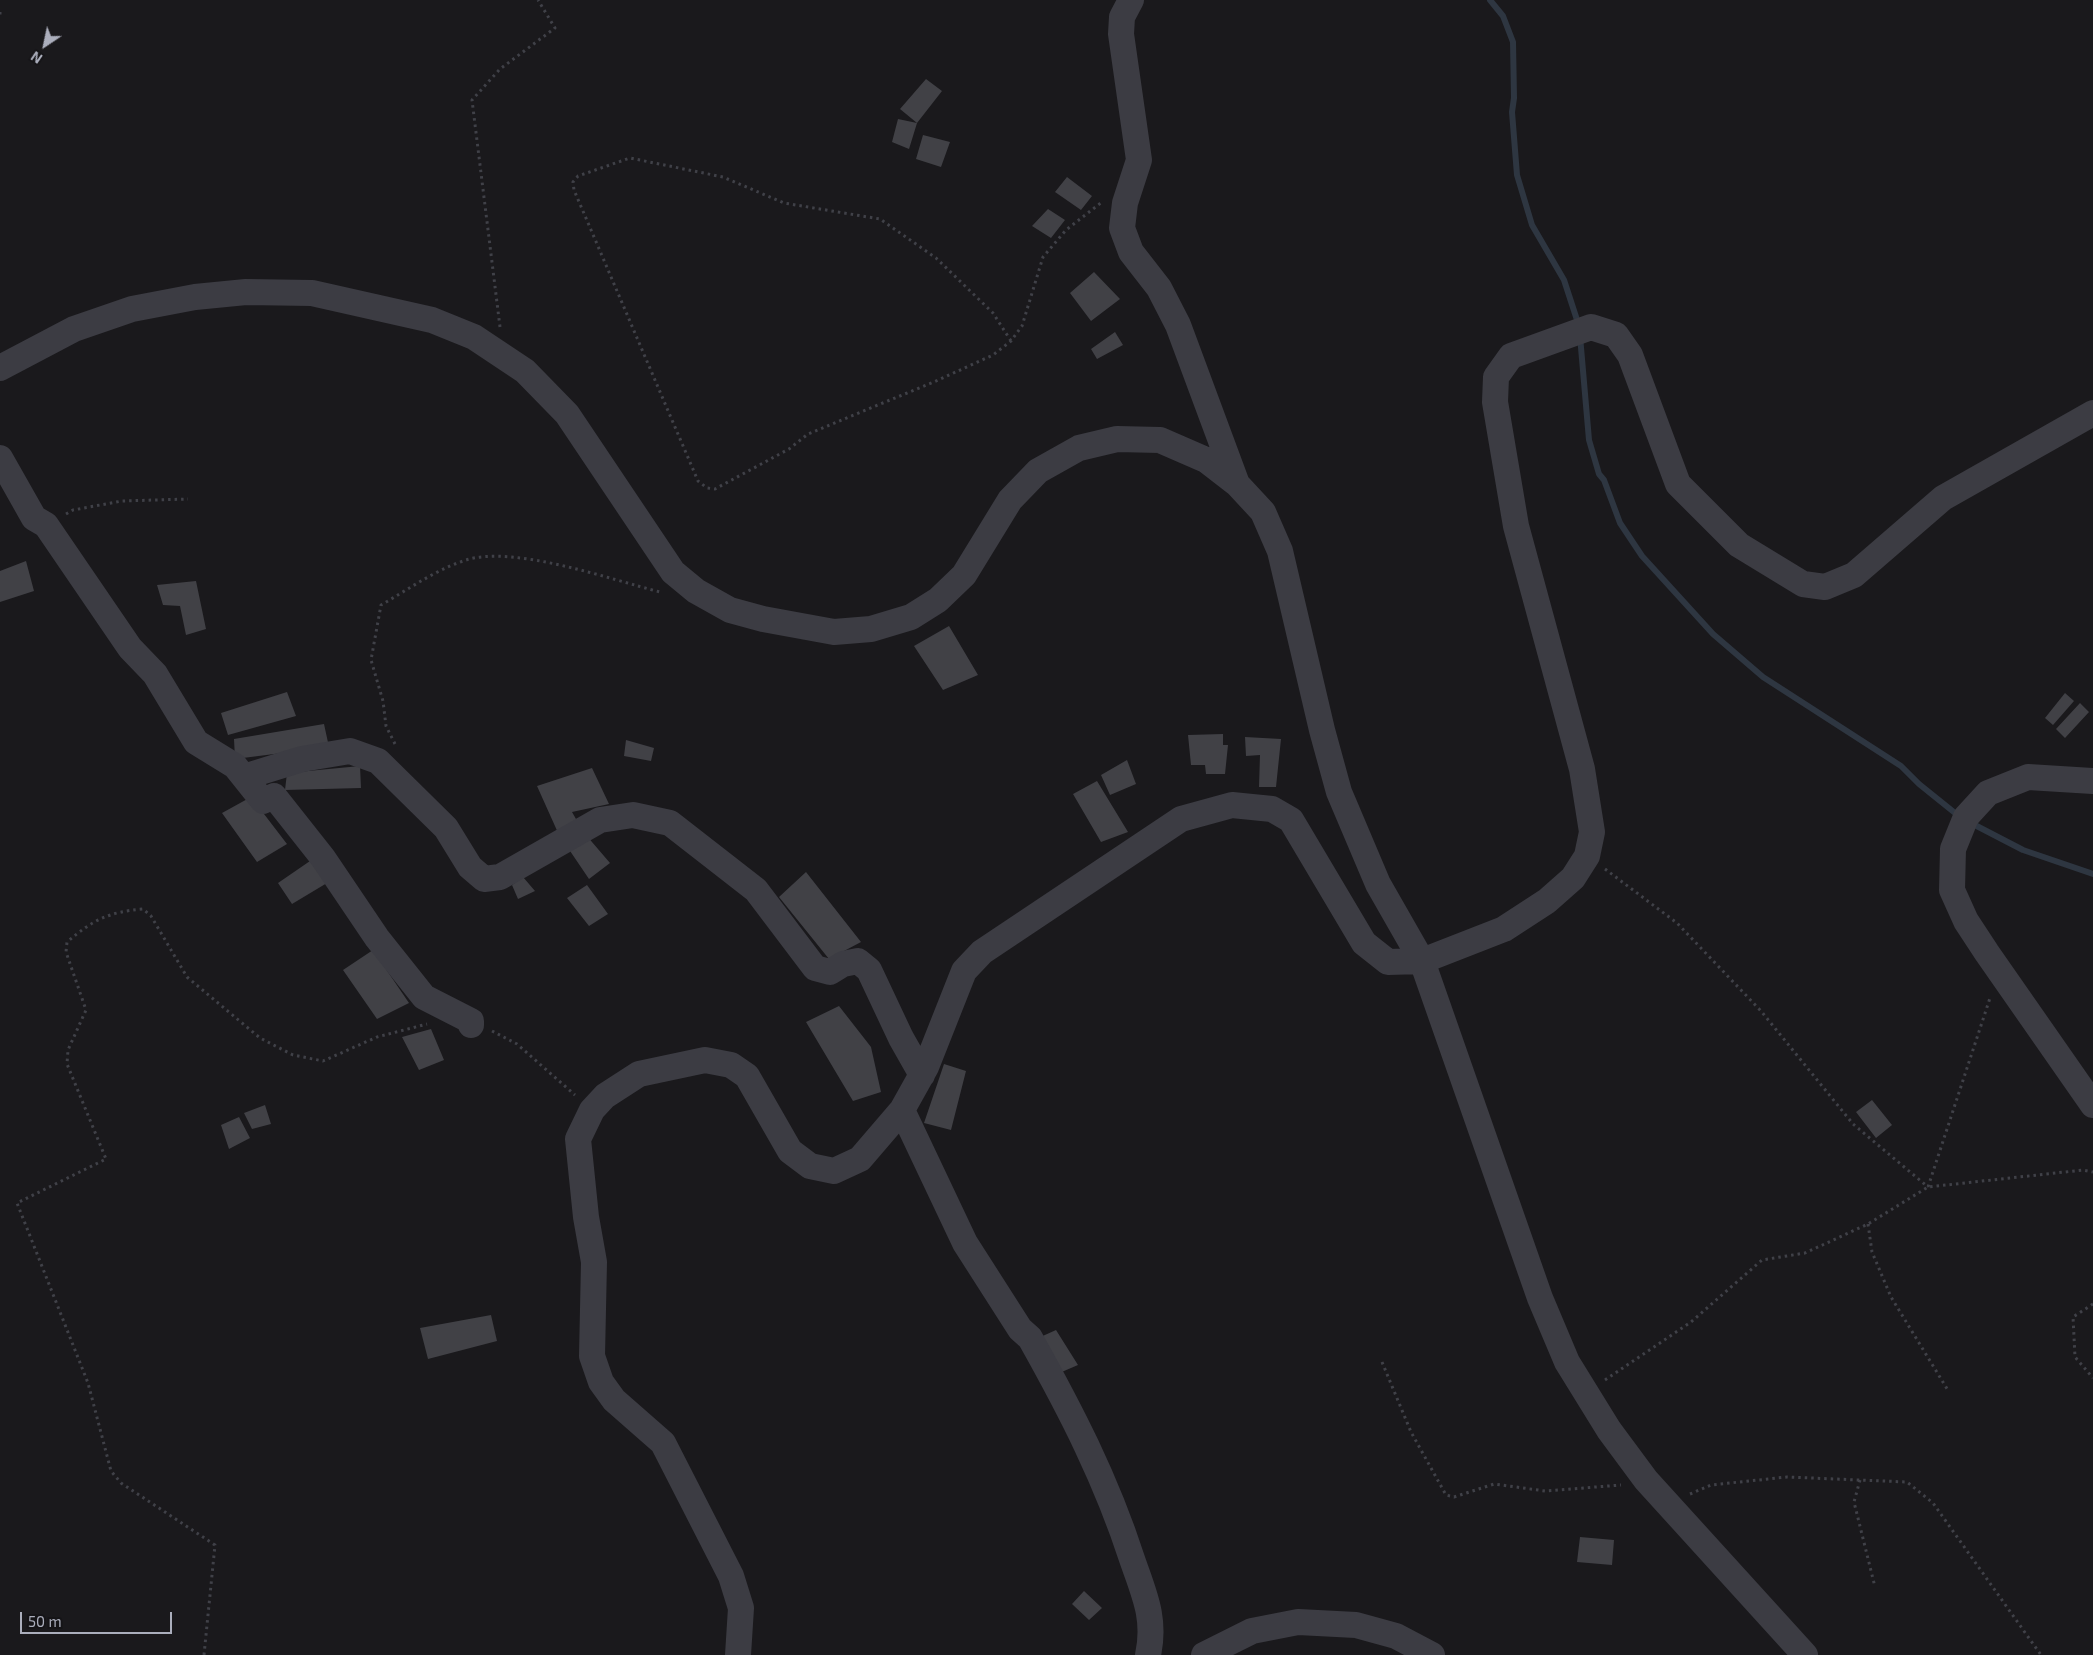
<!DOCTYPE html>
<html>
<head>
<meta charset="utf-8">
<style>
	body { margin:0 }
	#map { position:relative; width:2093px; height:1655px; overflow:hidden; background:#1a191c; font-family:"Exo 2",sans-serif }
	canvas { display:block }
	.north { position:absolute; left:20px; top:20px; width:50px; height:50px; -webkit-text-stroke:4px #151417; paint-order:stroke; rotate:214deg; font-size:14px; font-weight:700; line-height:20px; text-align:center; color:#abaebc }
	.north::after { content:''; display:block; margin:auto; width:18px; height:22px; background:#abaebc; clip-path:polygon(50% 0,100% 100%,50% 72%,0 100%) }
	.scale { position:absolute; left:20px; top:1612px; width:152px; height:22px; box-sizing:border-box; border:2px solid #abaebc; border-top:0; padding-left:6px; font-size:15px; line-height:18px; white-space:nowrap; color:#abaebc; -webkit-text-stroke:4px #151417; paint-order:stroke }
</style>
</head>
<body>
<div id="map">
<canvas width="2093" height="1655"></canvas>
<div class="north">N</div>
<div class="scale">50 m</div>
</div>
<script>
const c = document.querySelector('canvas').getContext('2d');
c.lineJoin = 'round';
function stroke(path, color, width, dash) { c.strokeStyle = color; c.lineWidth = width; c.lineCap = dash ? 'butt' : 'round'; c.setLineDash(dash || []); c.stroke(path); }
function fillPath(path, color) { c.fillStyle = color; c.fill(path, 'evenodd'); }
const stream = new Path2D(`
	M1490 0 1503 16 1513 42 1514 98 1512 112 1517 175 1532 225 1564 280 1579 326
	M1580 336 1589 440 1599 474 1604 480 1620 523 1642 556 1713 634 1763 677 1901 766 1919 784 1960 817
	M1969 822 2023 850 2093 874`);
const building = new Path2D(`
	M926 79 942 91 917 123 900 109Z
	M898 119 917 123 909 149 892 142Z
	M923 135 950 142 941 167 916 159Z
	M1067 177 1092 196 1081 210 1055 192Z
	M1048 209 1065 220 1051 238 1032 226Z
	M1094 272 1120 299 1091 321 1070 293Z
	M1115 332 1123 345 1097 359 1091 349Z
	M26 561 34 591 0 602V571Z
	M196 581 206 629 186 635 180 606 163 605 157 585Z
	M949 626 978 675 943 690 914 646Z
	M287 692 296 716 228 735 221 713Z
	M2065 693 2074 701 2053 725 2045 718Z
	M2080 703 2089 712 2065 738 2056 729Z
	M324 724 329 747 235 759 234 739Z
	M1223 734V745H1228L1225 774H1206L1205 765H1191L1188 735Z
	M1245 737 1281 739 1276 787H1259L1260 755 1246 756Z
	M626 740 654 748 651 761 624 756Z
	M1127 760 1136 784 1110 795 1101 775Z
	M360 766 361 788 285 790 287 773Z
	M592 768 609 804 572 812 580 826 559 835 537 786Z
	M1097 781 1128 832 1101 842 1073 794Z
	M251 797 287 844 257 862 222 813Z
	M586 835 610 863 589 879 568 848Z
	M310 861 327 883 292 904 278 883Z
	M806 872 861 942 829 959 779 897Z
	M523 877 535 891 518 899 512 885Z
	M587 885 608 914 589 926 567 898Z
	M373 950 409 1003 377 1019 343 970Z
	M839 1006 871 1047 881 1092 853 1101 806 1022Z
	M431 1029 444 1060 419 1070 402 1037Z
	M944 1064 966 1071 951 1130 924 1123Z
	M1872 1100 1892 1125 1876 1138 1856 1112Z
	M265 1105 271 1124 252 1129 244 1113Z
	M239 1117 250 1138 229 1149 221 1125Z
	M491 1315 497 1341 428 1359 420 1328Z
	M1056 1330 1078 1365 1057 1374 1036 1339Z
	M1580 1537 1614 1540 1612 1565 1577 1562Z
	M1084 1591 1102 1608 1089 1620 1072 1604Z`);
const path = new Path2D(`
	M0 12V17
	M500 327 472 100 500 69 555 28 538 0
	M1011 341 993 313 936 258 880 219 784 203 723 177 630 158 578 176 573 182 574 190 698 481 707 488 715 489 789 449 808 434 936 381 993 355 1011 341 1022 326 1043 257 1066 230 1102 202
	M66 514 73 510 122 501 188 499
	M395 744 386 726 383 701 371 660 381 605C409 589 435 570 466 560 514 545 609 579 660 592
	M1605 869 1677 923 1761 1011 1853 1124 1928 1187
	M492 1031 517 1044 575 1095
	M1928 1187 1990 998
	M1868 1224 1872 1252 1891 1297 1949 1392
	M2093 1304 2073 1317 2075 1357 2093 1378
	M1382 1362 1411 1432 1446 1495 1454 1497 1494 1484 1545 1491 1621 1485
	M1605 1380 1691 1322 1762 1260 1805 1253 1868 1224 1928 1187 2083 1170 2093 1172
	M1860 1480 1854 1502 1875 1587
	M1690 1494 1711 1485 1787 1477 1907 1482 1933 1503 2041 1655
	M204 1655 215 1545 121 1483 111 1471 88 1383 17 1203 106 1159 67 1064 68 1050 86 1010 66 952 67 942C93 920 108 912 143 909L151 916 187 977 260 1038 293 1055 323 1061 377 1037 427 1024`);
const minor = new Path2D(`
	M1131 0 1122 17 1121 34 1139 160 1125 203 1122 228 1131 252 1159 288 1178 325 1237 484
	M0 368 74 329 132 309 195 297 246 292 312 293 432 320 474 337 525 371 567 414 673 572 696 591 730 610 763 619 834 632 871 629 911 617 938 600 964 575 1010 500 1038 471 1079 448 1117 439 1160 440 1206 460 1237 484 1263 512 1280 551 1322 730 1339 792 1378 884 1422 961 1540 1298 1567 1362 1609 1430 1646 1480 1805 1655
	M0 458 34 518 46 525 130 648 155 674 196 742 235 766 263 801 274 796 323 858 377 938 424 997 471 1021V1025
	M244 777 302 759 350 751 378 761 446 828 470 867 484 879 500 877 600 820 633 815 670 823 756 890 815 968 830 972 843 964 858 961 869 970 901 1038 922 1075
	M2093 781 2028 777 1988 793 1966 817 1953 849 1952 890 1966 921 1987 953 2093 1105
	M902 1110 965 1243 1020 1329 1030 1338C1071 1411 1106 1479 1132 1559 1144 1594 1156 1618 1148 1655
	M738 1655 741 1608 731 1576 663 1443 614 1400 601 1382 592 1356 594 1262 586 1217 578 1139 592 1110 605 1096 639 1074 705 1060 731 1065 747 1076 790 1151 810 1166 834 1171 860 1159 902 1110 926 1067 964 971 982 952 1181 819 1232 805 1272 809 1291 820 1364 943 1388 962 1422 961 1504 929 1547 901 1573 878 1587 856 1592 832 1582 769 1516 526 1495 402 1496 377 1511 356 1591 327 1616 335 1630 355 1678 484 1739 545 1803 584 1825 587 1854 575 1943 498 2093 413
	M1204 1655 1252 1631 1298 1622 1356 1625 1396 1636 1432 1655`);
stroke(stream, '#2e3641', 6);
fillPath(building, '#414146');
stroke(path, '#404148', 3, [2.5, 4]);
stroke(minor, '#3c3c43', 26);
</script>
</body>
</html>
